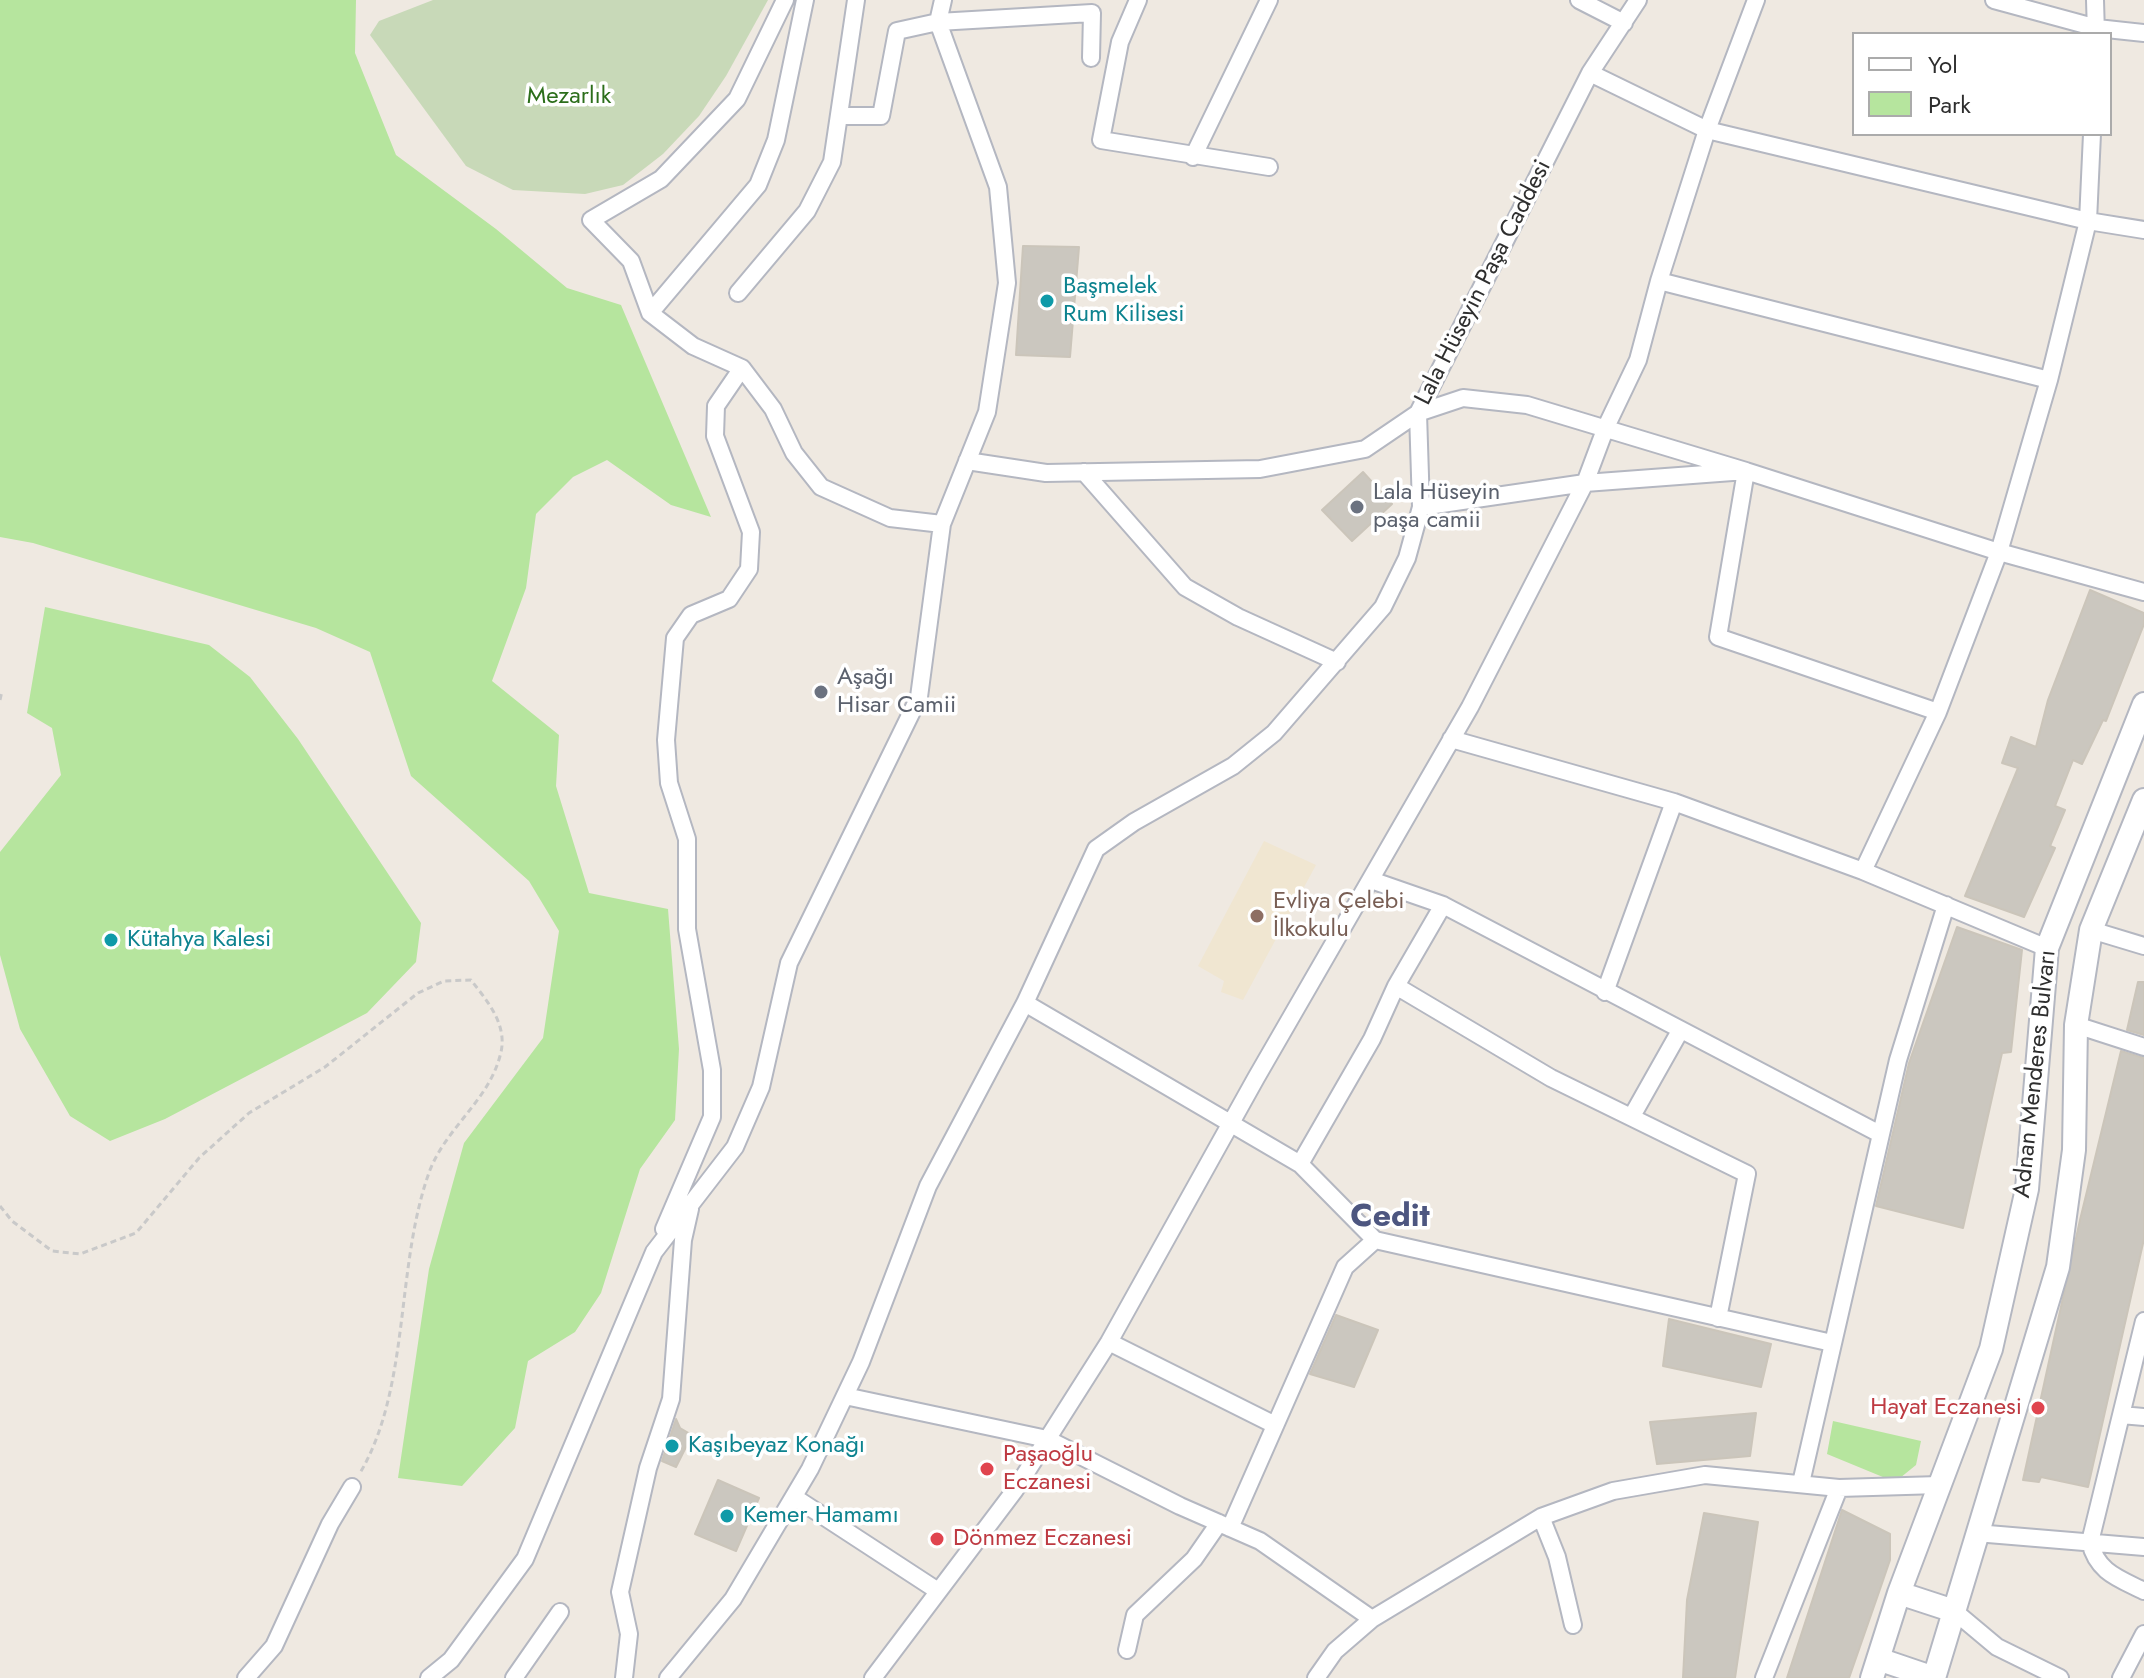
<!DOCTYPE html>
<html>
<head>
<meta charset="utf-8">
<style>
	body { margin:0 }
	#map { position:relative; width:2144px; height:1678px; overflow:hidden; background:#efe9e1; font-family:Jost,sans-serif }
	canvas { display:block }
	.legend { position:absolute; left:1852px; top:32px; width:260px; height:104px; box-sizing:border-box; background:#fff; border:2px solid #ababab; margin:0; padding:10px 14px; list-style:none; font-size:24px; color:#2e2e2e }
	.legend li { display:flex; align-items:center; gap:16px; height:40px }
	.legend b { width:40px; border:2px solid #ababab }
</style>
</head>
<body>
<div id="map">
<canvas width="2144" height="1678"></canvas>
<ul class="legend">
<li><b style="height:10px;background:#fff"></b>Yol</li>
<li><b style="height:22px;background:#b6e59e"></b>Park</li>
</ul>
</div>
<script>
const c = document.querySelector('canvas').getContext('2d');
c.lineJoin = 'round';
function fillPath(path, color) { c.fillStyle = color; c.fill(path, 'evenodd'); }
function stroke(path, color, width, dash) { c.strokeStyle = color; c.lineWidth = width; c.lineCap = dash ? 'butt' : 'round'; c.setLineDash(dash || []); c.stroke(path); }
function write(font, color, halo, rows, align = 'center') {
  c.font = font + ' Jost,sans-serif'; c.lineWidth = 7; c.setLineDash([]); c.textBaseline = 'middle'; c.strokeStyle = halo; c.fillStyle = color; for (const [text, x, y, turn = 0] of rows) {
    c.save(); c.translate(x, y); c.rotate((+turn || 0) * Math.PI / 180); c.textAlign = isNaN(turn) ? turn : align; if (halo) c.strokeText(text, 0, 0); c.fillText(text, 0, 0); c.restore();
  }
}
const education = new Path2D(`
	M1264 841 1316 865 1243 1000 1221 992 1224 981 1198 966Z`);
const green = new Path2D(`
	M0 0H356L355 53 396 155 496 229 567 288 621 305 711 517 671 505 607 460 573 477 536 514 526 588 492 681 559 735 556 786 589 893 668 909 679 1049 675 1120 640 1169 601 1293 575 1332 528 1361 515 1428 462 1486 398 1478 429 1269 464 1143 543 1038 559 931 529 881 411 776 370 652 316 628 33 543 0 537Z
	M45 607 209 645 250 677 298 739 421 923 416 962 367 1013 165 1119 110 1141 70 1116 20 1029 0 955V852L61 775 52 728 27 713Z
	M1833 1421 1921 1441 1916 1465 1895 1482 1827 1454Z`);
const cemetery = new Path2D(`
	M433 0H768L726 76 699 116 663 154 623 185 585 194 513 190 466 166 370 35 379 21Z`);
const building = new Path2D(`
	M1023 246 1079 247 1070 357 1016 355Z
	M1363 472 1392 504 1352 541 1322 510Z
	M2090 590 2144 613V624L2106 721 2103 720 2082 764 2073 760 2055 806 2065 810 2050 846 2055 848 2024 917 1965 896 2018 768 2002 763 2011 737 2036 747 2048 700Z
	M1957 927 2022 950 2011 1052 2002 1053 1963 1228 1876 1206 1909 1063Z
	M2138 982H2144V1035L2127 1030Z
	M2121 1051 2144 1058V1239L2088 1487 2041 1477 2039 1482 2023 1480 2080 1220Z
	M1336 1315 1378 1330 1354 1387 1310 1374Z
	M1669 1319 1771 1344 1761 1387 1663 1366Z
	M1756 1413 1750 1456 1657 1464 1650 1422Z
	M676 1419 680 1428 692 1435 676 1467 662 1461Z
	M718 1480 759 1498 736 1551 695 1534Z
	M1842 1510 1890 1534V1560L1879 1592 1849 1678H1787Z
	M1704 1513 1758 1522 1735 1678H1683L1687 1600Z`);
const path = new Path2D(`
	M0 700 2 691
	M0 1206 12 1221 52 1251 80 1254 136 1233 199 1158 249 1113 325 1067 418 993 444 981 471 980C488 1002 509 1026 500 1056 488 1101 447 1127 430 1170 395 1264 411 1387 360 1473`);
const minor = new Path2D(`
	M785 0 737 99 661 179 591 220 631 261 650 313 693 346 742 368 773 409 794 453 821 487 890 518 942 524
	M1138 0 1120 42 1101 140 1269 167
	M1579 0 1624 23
	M1994 0 2097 28 2144 33
	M2095 0 2096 34
	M1590 73 1707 130 2088 221 2144 230
	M840 116H881L897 31 938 22 1092 13 1091 58
	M1193 157 1269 0
	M1659 281 2049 380
	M738 293 807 211 832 162 856 0
	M650 313 758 185 776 140 805 0
	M967 461 1046 473 1260 469 1365 449 1418 413 1590 73 1638 0
	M1084 472 1185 587 1238 617 1337 662
	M1421 507 1585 483 1746 471 1999 552 2144 592
	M1451 739 1674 802 1863 871 2047 948
	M1863 871 1938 712 1999 552 2049 380 2088 221 2092 134
	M1371 880 1443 905 1880 1134
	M2091 930 2144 946
	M1396 986 1551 1078 1747 1174 1718 1318
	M1605 992 1674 802
	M1025 1003 1300 1164 1375 1240 1832 1343
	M2076 1025 2144 1047
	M1632 1116 1680 1031
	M1300 1164 1372 1039 1396 986 1443 905
	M664 1229 712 1117V1070L687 929V839L669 783 666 740 675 638 691 615 729 599 749 569 751 532 715 436 716 406 742 368
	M2144 1321 2090 1542C2097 1572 2118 1578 2144 1591
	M1109 1342 1273 1424
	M845 1396 1047 1439 1180 1506 1260 1541 1372 1619
	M2121 1415 2144 1417
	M1801 1483 1898 1060 1946 905
	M794 1497 938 1591
	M1541 1517 1557 1557 1573 1625
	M1230 1528 1345 1267 1375 1240
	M1976 1533 2144 1547
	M1954 1611 1997 1647 2060 1678
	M1127 1650 1135 1615 1194 1559 1219 1523
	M246 1678 274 1646 330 1524 352 1487
	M429 1678 451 1660 525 1559 654 1252 735 1147 761 1087 789 963 919 697 942 524 987 412 1007 283 998 187 938 22 943 0
	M514 1678 560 1612
	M624 1678 629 1634 620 1592 648 1468 671 1399 683 1240 690 1209
	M668 1678 733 1599 810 1469 861 1362 928 1186 1025 1003 1096 849 1134 822 1233 766 1274 733 1383 607 1407 558 1421 507 1418 413 1463 398 1527 405 1746 471 1718 637 1938 712
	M873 1678 1015 1490 1109 1342 1256 1078 1470 707 1585 483 1606 427 1638 360 1659 281 1707 130 1756 0
	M1316 1678 1335 1651 1372 1619 1541 1517 1613 1491 1705 1475 1839 1488 1939 1485
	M1764 1678 1839 1488
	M2121 1678 2144 1634`);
const secondary = new Path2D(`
	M1899 1593 1954 1611
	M1878 1659 1934 1678
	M1872 1678 1899 1593 1991 1349 2027 1189 2047 948 2144 704
	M1934 1678 2058 1267 2074 1150 2076 1025 2091 930 2144 800`);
const markers = [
	[1047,301,8,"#0f9aa8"],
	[1357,507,8,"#6b7280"],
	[821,692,8,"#6b7280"],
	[1257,916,8,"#8d6e63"],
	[111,940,8,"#0f9aa8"],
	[2038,1408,8,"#e0444e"],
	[672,1446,8,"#0f9aa8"],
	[987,1469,8,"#e0444e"],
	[727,1516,8,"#0f9aa8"],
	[937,1539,8,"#e0444e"]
];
const parkNames = [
	["Mezarlık",569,97]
];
const streetNames = [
	["Lala Hüseyin Paşa Caddesi",1484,283,-63],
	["Adnan Menderes Bulvarı",2036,1074,-84]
];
const cultureNames = [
	["Başmelek",1063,287],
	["Rum Kilisesi",1063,315],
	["Kütahya Kalesi",127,940],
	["Kaşıbeyaz Konağı",688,1446],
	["Kemer Hamamı",743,1516]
];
const worshipNames = [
	["Lala Hüseyin",1373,493],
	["paşa camii",1373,521],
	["Aşağı",837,678],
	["Hisar Camii",837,706]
];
const educationNames = [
	["Evliya Çelebi",1273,902],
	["İlkokulu",1273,930]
];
const healthNames = [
	["Hayat Eczanesi",2022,1408,"right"],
	["Paşaoğlu",1003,1455],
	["Eczanesi",1003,1483],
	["Dönmez Eczanesi",953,1539]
];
const districtNames = [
	["Cedit",1390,1218]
];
fillPath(education, '#f0e6d1');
fillPath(green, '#b6e59e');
fillPath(cemetery, '#c8d9b8');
fillPath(building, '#cbc7bf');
stroke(building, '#cbc5ba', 2);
stroke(minor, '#b4b7c1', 20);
stroke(secondary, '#b4b7c1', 26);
stroke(path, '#c9c9c9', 3, [6, 4]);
stroke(minor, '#fff', 16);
stroke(secondary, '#fff', 22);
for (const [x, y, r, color] of markers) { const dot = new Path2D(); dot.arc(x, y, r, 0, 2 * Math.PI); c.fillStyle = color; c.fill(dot); stroke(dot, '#fff', 3); }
write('24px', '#2c6e1b', '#fff', parkNames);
write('24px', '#2e2e2e', '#fff', streetNames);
write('24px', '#0d838f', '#fff', cultureNames, 'left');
write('24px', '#5b616d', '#fff', worshipNames, 'left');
write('24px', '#785e54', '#fff', educationNames, 'left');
write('24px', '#be3a42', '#fff', healthNames, 'left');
write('bold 32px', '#4d5680', '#fff', districtNames);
</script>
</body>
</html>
